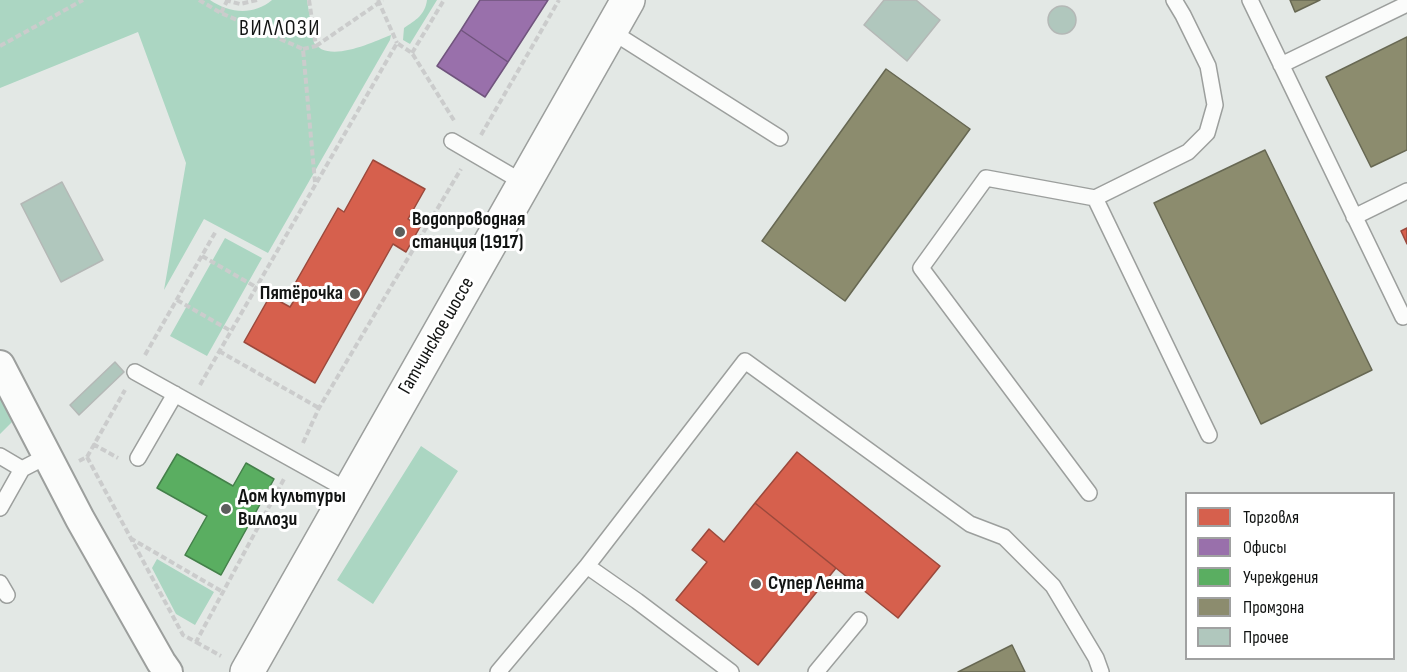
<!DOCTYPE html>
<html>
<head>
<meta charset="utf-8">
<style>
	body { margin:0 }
	#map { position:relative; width:1407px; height:672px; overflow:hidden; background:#e3e8e5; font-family:"Sofia Sans Condensed",sans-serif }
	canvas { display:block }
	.legend { position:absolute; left:1185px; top:492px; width:210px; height:168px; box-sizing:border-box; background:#fff; border:2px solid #a0a1a1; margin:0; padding:8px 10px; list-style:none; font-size:18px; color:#121413 }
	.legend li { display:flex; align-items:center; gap:12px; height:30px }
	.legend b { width:30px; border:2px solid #a0a1a1 }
</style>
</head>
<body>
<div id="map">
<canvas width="1407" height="672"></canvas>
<ul class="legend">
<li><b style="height:16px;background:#d6604d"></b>Торговля</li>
<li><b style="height:16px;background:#9970ab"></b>Офисы</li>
<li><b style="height:16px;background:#5aae61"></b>Учреждения</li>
<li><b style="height:16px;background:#8c8c6e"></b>Промзона</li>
<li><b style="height:16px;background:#b0c7bd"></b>Прочее</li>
</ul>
</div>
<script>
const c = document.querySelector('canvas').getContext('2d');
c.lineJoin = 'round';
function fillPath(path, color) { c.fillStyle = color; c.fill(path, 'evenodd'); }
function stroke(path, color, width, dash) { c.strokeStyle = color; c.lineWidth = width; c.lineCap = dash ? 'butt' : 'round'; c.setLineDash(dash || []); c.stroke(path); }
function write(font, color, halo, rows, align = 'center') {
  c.font = font + ' "Sofia Sans Condensed",sans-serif'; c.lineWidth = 6; c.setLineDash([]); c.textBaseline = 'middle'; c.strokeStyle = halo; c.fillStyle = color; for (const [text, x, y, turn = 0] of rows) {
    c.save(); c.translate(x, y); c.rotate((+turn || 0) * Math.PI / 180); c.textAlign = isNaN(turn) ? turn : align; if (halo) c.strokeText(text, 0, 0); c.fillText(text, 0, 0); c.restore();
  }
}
const green = new Path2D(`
	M0 0H210C229 13 253 16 272 0H307L314 43C315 44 320 48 321 49 340 58 373 42 391 35L390 40 268 253 204 219 164 290 186 163 138 32 0 88Z
	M427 0H437L410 44 403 40 404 28C416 20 425 15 427 0Z
	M225 238 262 258 207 356 170 336Z
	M0 398 12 422 0 434Z
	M421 446 458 471 373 604 337 580Z
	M157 559 214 592 195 625 176 614 152 568Z`);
const shops = new Path2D(`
	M373 160 425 189 408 219 420 227 406 252 393 244 315 383 244 342 270 296 290 307 300 291 293 287 338 208 344 212Z
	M1407 228V244L1401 231Z
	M797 452 940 566 898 618 755 503Z
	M755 503 836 568 758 665 676 600 707 562 692 550 709 529 724 542Z`);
const offices = new Path2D(`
	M480 0H548L508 62 461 30Z
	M461 30 508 62 485 97 437 66Z`);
const public = new Path2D(`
	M177 454 233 486 246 463 274 479 221 575 185 555 207 516 157 488Z`);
const industry = new Path2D(`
	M1290 0H1320L1295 12Z
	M1407 37V150L1371 167 1326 77Z
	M886 69 970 129 845 301 762 241Z
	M1265 150 1372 370 1261 424 1154 203Z
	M1012 645 1025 672H958Z`);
const building = new Path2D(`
	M884 0H916L940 20 907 61 864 25Z
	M1048 20a14 14 0 1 1 28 0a14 14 0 1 1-28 0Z
	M62 182 103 260 61 282 21 204Z
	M115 362 124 372 79 415 70 405Z`);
const path = new Path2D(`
	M199 0 221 13 303 49 315 182
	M225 0 240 4 257 0
	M378 0 397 43
	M221 13 227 1
	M0 46 83 0
	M316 46 383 0
	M303 49 316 46 309 0
	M412 53 444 0
	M481 135 559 0
	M202 256 256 287
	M177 300 231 331
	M219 351 319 408
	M145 355 216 231
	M200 385 397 43 412 53 455 122
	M303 443 319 408 461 169
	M93 444 118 458
	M87 457 183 635 196 642 285 477
	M79 461 87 457 125 390
	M130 538 223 592
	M196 642 221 656`);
const lane = new Path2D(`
	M1250 0 1403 317
	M611 31 780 138
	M1281 65 1407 4
	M452 141 524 183
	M1095 198 1188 152 1207 133 1215 105 1208 66 1183 15 1174 0
	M1354 217 1407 191
	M135 372 349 491
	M0 456 22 469 47 456
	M138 458 175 394
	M1089 493 921 268 986 178 1095 198 1209 435
	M0 508 22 469
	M587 566 637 601 731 672
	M0 583 7 595
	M498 672 587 566 745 361 970 524 1004 537 1053 586 1096 658 1101 672
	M816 672 859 620`);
const street = new Path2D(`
	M0 365 80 519 161 662 168 672`);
const secondary = new Path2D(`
	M247 672 628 0`);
const markers = [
	[400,232,6,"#5b5e5c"],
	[355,294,6,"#5b5e5c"],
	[226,509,6,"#5b5e5c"],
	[756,584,6,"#5b5e5c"]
];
const poiNames = [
	["Водопроводная",412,220],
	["станция (1917)",412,243],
	["Пятёрочка",343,294,"right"],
	["Дом культуры",238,497],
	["Виллози",238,520],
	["Супер Лента",768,584]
];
const streetNames = [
	["Гатчинское шоссе",437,336,-60]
];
const quarterNames = [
	["ВИЛЛОЗИ",280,29]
];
fillPath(green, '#abd6c2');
fillPath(shops, '#d6604d');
stroke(shops, '#9b493c', 1.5);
fillPath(offices, '#9970ab');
stroke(offices, '#70547d', 1.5);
fillPath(public, '#5aae61');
stroke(public, '#44804a', 1.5);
fillPath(industry, '#8c8c6e');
stroke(industry, '#676853', 1.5);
fillPath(building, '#b0c7bd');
stroke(building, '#b4b8b6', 1.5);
stroke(lane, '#9c9f9d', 18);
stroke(street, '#9c9f9d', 32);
stroke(secondary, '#9c9f9d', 36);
stroke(path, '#cbcccc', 4, [6, 3]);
stroke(lane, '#fbfcfb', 15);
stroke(street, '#fbfcfb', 28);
stroke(secondary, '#fbfcfb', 33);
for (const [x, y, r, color] of markers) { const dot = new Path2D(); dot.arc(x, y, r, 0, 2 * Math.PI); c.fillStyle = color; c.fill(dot); stroke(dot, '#fff', 2); }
write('bold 20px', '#121413', '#fff', poiNames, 'left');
write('20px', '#121413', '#fff', streetNames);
c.letterSpacing = '1.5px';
write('22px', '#121413', '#fff', quarterNames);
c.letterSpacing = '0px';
</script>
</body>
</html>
